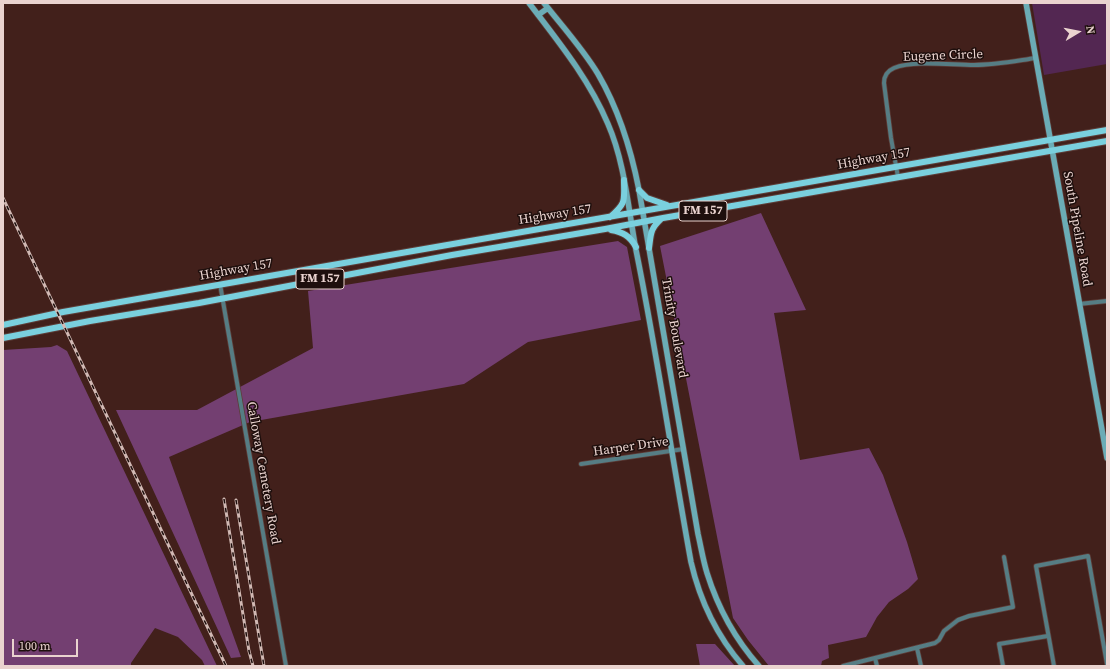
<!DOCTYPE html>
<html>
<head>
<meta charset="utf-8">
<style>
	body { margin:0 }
	#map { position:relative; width:1110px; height:669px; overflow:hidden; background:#42201b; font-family:"Source Serif 4",serif }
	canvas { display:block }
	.frame { position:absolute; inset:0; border:4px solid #ead3cf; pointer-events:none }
	.north { position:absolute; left:1058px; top:12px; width:40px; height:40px; -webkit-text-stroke:3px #1e0f0d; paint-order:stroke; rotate:80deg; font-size:11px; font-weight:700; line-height:16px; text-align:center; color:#ead3cf }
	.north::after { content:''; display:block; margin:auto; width:14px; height:18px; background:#ead3cf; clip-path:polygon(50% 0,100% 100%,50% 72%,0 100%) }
	.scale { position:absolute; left:12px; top:639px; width:66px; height:18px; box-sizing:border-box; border:2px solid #ead3cf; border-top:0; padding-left:5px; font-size:12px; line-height:14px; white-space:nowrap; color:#ead3cf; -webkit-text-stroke:3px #1e0f0d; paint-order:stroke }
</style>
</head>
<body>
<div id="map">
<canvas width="1110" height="669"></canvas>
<div class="frame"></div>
<div class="north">N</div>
<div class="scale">100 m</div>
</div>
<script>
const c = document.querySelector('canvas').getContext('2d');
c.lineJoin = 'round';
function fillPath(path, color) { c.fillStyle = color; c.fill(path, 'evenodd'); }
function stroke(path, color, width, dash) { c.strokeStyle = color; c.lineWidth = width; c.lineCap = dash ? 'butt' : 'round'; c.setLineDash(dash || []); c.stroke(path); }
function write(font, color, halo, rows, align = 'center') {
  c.font = font + ' "Source Serif 4",serif'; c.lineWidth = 3; c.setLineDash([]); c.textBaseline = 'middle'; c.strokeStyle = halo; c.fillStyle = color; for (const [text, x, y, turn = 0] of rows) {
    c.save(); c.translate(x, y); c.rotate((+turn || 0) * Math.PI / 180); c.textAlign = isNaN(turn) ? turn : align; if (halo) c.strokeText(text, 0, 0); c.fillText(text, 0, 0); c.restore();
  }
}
const green = new Path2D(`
	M1032 3H1107V64L1044 75Z`);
const forest = new Path2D(`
	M761 213 806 310 774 313 800 460 869 448 883 475 907 542 918 579 908 589 889 602 877 617 866 637 828 645 829 658 822 661 821 666H769L748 640 733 618 660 246Z
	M618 241 627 247 641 320 528 342 464 384 250 422 169 457 241 657 231 658 116 410H197L313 348 308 291Z
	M57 345 67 351 217 666H205L202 660 178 637 155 628 131 663V666H3V350L51 347Z
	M696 644H715L735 666H700Z`);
const street = new Path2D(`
	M898 177 891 138 884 83C884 76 887 71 894 68 914 60 951 65 974 65 995 65 1015 61 1036 58
	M220 284 286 666
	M1079 304 1107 301
	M581 464 684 449
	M917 648 921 666
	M875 658 877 666
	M843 666 935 643 939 640 944 631 958 620 969 616 1013 607 1004 557
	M1003 666 999 644 1048 636
	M1054 666 1036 566 1088 556 1107 664`);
const secondary = new Path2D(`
	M529 3C558 41 589 79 608 124 625 163 628 208 636 250 657 353 672 458 691 562 700 601 717 636 743 666
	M544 3C562 26 583 49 598 74 619 110 631 149 639 190L698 534C701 547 703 560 707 573 718 608 735 639 759 666
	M1026 3 1107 458
	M538 15 548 8`);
const primary = new Path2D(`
	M639 190 647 198 667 205
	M610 217C627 203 624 200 624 180
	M611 230C623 232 630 236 636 247
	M649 248C651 234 650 229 661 219
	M3 325 63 312 1107 130
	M3 338 90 321 199 303 452 255 605 229 663 218 1107 141`);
const rail = new Path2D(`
	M3 198 226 666
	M224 499 249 651 253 666
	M236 500 264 666`);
const shields = [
	[703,211,48],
	[320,279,48]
];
const shieldNames = [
	["FM 157",703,211],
	["FM 157",320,279]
];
const streetNames = [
	["Eugene Circle",943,56,-2],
	["Highway 157",874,159,-10],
	["Highway 157",555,215,-9],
	["South Pipeline Road",1077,229,80],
	["Highway 157",236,270,-10],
	["Trinity Boulevard",674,328,80],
	["Harper Drive",631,447,-8],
	["Calloway Cemetery Road",263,473,80]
];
fillPath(green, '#532752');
fillPath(forest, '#733f71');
stroke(street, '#5d3d38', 5.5);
stroke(secondary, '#5d3d38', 7);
stroke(primary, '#5d3d38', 8);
stroke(street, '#567d84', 4);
stroke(secondary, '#6bacb6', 5.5);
stroke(primary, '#7ad0de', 6);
stroke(rail, '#d1b9b4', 3);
stroke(rail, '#1e0f0d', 1.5, [4.5]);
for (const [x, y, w] of shields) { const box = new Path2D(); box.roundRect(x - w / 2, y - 10, w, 20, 3); c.fillStyle = '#1e0f0d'; c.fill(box); stroke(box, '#ead3cf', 1); }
write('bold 12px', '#ead3cf', null, shieldNames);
write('13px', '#ead3cf', '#1e0f0d', streetNames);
</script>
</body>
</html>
